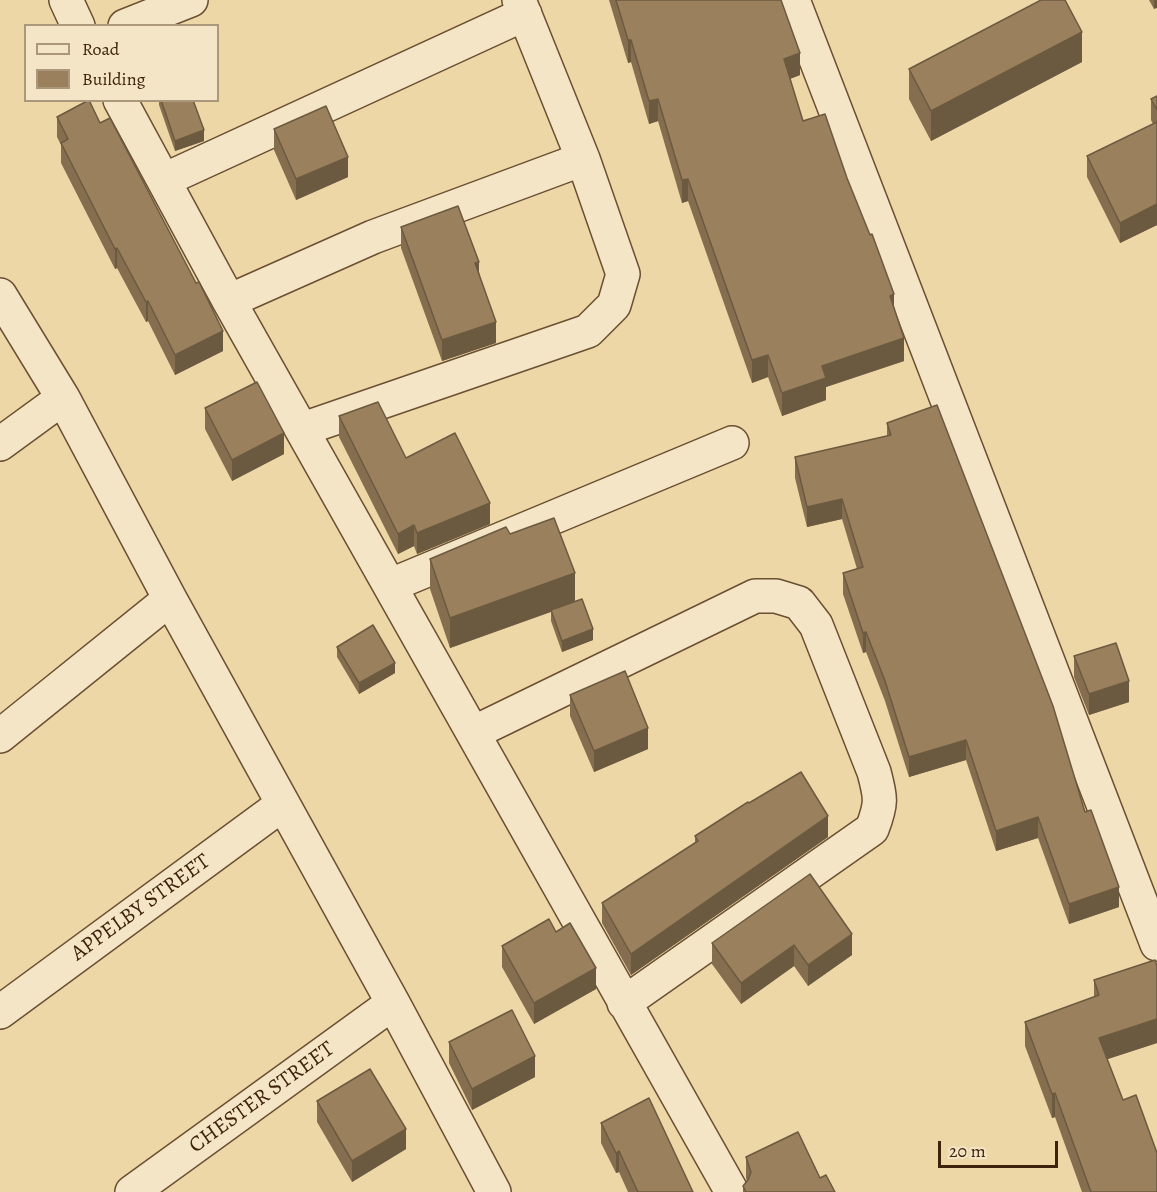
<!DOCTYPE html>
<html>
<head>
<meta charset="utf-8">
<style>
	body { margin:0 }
	#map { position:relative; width:1157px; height:1192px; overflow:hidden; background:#eed7a7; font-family:Alegreya,serif }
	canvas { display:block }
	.legend { position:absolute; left:24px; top:24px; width:195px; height:78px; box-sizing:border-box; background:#f4e5c6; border:2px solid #ab977b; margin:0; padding:8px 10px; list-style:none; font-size:18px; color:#3e220b }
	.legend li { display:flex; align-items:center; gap:12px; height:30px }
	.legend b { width:30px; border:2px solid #ab977b }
	.scale { position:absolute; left:938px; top:1141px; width:120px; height:27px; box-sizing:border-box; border:3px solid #3e220b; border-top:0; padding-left:8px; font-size:18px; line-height:21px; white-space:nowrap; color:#3e220b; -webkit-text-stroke:4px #f4e5c6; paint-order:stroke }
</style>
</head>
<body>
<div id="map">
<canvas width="1157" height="1192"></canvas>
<ul class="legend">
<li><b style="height:8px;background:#f4e5c6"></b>Road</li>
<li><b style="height:16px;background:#9a805c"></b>Building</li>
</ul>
<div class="scale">20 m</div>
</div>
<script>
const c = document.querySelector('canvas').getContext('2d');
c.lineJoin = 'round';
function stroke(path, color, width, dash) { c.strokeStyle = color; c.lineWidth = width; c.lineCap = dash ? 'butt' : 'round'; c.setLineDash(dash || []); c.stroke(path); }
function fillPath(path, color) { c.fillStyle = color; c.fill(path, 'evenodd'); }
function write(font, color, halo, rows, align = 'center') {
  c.font = font + ' Alegreya,serif'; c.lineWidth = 4.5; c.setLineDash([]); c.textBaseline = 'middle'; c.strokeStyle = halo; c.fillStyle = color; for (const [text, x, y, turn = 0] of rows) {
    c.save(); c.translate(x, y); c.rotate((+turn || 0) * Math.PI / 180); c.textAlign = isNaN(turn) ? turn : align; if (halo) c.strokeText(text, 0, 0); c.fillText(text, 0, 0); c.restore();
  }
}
const minor = new Path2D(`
	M66 0 78 26
	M793 0 1157 944
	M125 26 191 0
	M120 100 229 301 732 1192
	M164 180 525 14
	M0 295 63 398 170 599 393 1003 494 1192
	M229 301 373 237 583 159
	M303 429 588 331 614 305 623 274 583 159 519 0
	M0 444 63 398
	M391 585 732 443
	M473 733 755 596H776L799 603 816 625 874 772C881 798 882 803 872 829L624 1003
	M0 736 170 599
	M0 1012 283 804
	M132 1192 393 1003`);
const wall = new Path2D(`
	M609 0H781L800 75 790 79 803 121 847 178 894 306 904 361 826 387V400L782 416 768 377 752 383 688 201 682 203 658 121 649 124 631 62 628 63Z
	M1149 0H1157L1154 9Z
	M1082 62 931 141 909 99V69Z
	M1157 96V225L1120 243 1087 177V156L1153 124 1151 120V99Z
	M159 100H193L204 141 175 151 159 105Z
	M57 117 100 123 223 351 175 375 148 321 146 322 117 268 115 269 61 163V145L57 137Z
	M274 129 348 177 296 200 274 150Z
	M401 227 479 272 496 343 442 361 401 248Z
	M205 408 284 454 232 481 205 429Z
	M339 416 490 524 417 554 414 546 398 554 339 437Z
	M887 423 1085 812 1119 907 1069 924 1038 838 996 851 966 760 909 777 885 701 866 652 863 653 843 594V573L857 569 842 519 807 527 795 478V457L887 436Z
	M510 534 575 602 593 640 562 652 551 621V612L450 648 430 589V559Z
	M337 647 395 673 359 694 337 657Z
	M1074 656 1129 702 1089 715 1074 677Z
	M570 695 648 749 594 772 570 716Z
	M695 836 828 837 631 975 602 923V903L695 843Z
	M810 874 852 955 808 986 794 966 741 1004 712 964V943Z
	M556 932 596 989 534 1024 502 967V946Z
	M1094 980 1157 1043 1107 1059 1157 1192H1082L1055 1117 1052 1118 1025 1046V1022L1094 997Z
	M449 1042 535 1077 472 1110 449 1063Z
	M317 1101 406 1149 352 1182 317 1122Z
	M601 1123 693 1192H628L619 1172 616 1173 601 1143Z
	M746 1157 820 1178 835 1192H743V1186L747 1182 746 1178Z`);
const shadedWall = new Path2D(`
	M1154 0H1157V8L1154 9Z
	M1082 32V62L931 141V111Z
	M628 40H631V62L628 63Z
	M800 53V75L784 81V59Z
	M658 99V121L649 124V101Z
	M204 130V141L175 151V141Z
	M348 157V177L296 200V179Z
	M688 179V201L682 203V180Z
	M1157 204V225L1120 243V223Z
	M117 248V268L115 269V249Z
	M479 262V283L475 263Z
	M894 294V317L890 296Z
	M148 301V321L146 322V302Z
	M496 322V343L442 361V340Z
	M223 331V351L175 375V355Z
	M904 338V361L826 387V400L782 416V393L822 366Z
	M768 355V377L752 383V360Z
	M284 433V454L232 481V460Z
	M842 499V519L807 527V507Z
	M490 503V524L417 554V533Z
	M414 525V546L398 554V534Z
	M575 573V603L450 648V618Z
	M593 629V640L562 652V641Z
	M866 632V652L863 653V633Z
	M395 663V673L359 694V683Z
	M1129 681V702L1089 715V694Z
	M648 728V749L594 772V751Z
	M966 740V760L909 777V757Z
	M828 816V837L631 975V954Z
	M1038 817V838L996 851V831Z
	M1119 887V907L1069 924V904Z
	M852 934V955L808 986V965Z
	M794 945V966L741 1004V983Z
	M596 968V989L534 1024V1003Z
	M1157 1019V1043L1099 1062V1038Z
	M535 1056V1077L472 1110V1089Z
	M1055 1093V1117L1052 1118V1094Z
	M406 1129V1149L352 1182V1161Z
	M619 1151V1172L616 1173V1153Z`);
const building = new Path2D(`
	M616 0H781L800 53 784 59 803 121 825 114 847 178 870 235 872 234 894 294 890 296 904 338 822 366 826 378 782 393 768 355 752 360 688 179 682 180 658 99 649 101 631 40H628Z
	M1041 0H1065L1082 32 931 111 909 69Z
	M1157 96V110L1151 99Z
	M89 100 100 123 110 118 196 283 199 282 223 331 175 355 148 301 146 302 117 248 115 249 61 143 68 139 57 117Z
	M161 100H193L204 130 175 141Z
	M326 106 348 157 296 179 274 129Z
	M1157 122V204L1120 223 1087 156Z
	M458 206 479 262 475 263 496 322 442 340 401 227Z
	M257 382 284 433 232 460 205 408Z
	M378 402 406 458 455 433 490 503 417 533 414 525 398 534 339 416Z
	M937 405 1053 706 1085 812 1091 810 1119 887 1069 904 1038 817 996 831 966 740 909 757 885 681 866 632 863 633 843 573 863 567 842 499 807 507 795 457 891 435 887 423Z
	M554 518 575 573 450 618 430 559 506 527 510 534Z
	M582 599 593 629 562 641 551 610Z
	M373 625 395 663 359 683 337 647Z
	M1116 643 1129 681 1089 694 1074 656Z
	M625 671 648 728 594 751 570 695Z
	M801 772 828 816 631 954 602 903 698 841 695 836 748 802 749 803Z
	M810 874 852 934 808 965 794 945 741 983 712 943Z
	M549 919 556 932 570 923 596 968 534 1003 502 946Z
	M1155 960 1157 966V1019L1099 1038 1123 1100 1136 1095 1157 1153V1192H1091L1055 1093 1052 1094 1025 1022 1099 995 1094 980Z
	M512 1010 535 1056 472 1089 449 1042Z
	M370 1069 406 1129 352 1161 317 1101Z
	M649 1098 693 1192H638L619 1151 616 1153 601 1123Z
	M798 1132 820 1178 826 1175 835 1192H746L743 1186 748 1180 751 1172 746 1157Z`);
const streetNames = [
	["APPELBY STREET",141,908,-36],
	["CHESTER STREET",262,1098,-36]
];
stroke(minor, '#6a4f32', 36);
stroke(minor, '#f4e5c6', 33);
fillPath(wall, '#846e4f');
fillPath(shadedWall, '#6c5a40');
fillPath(building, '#9a805c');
stroke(building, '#6c5a40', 1.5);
write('22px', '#3e220b', '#f4e5c6', streetNames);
</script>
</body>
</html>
